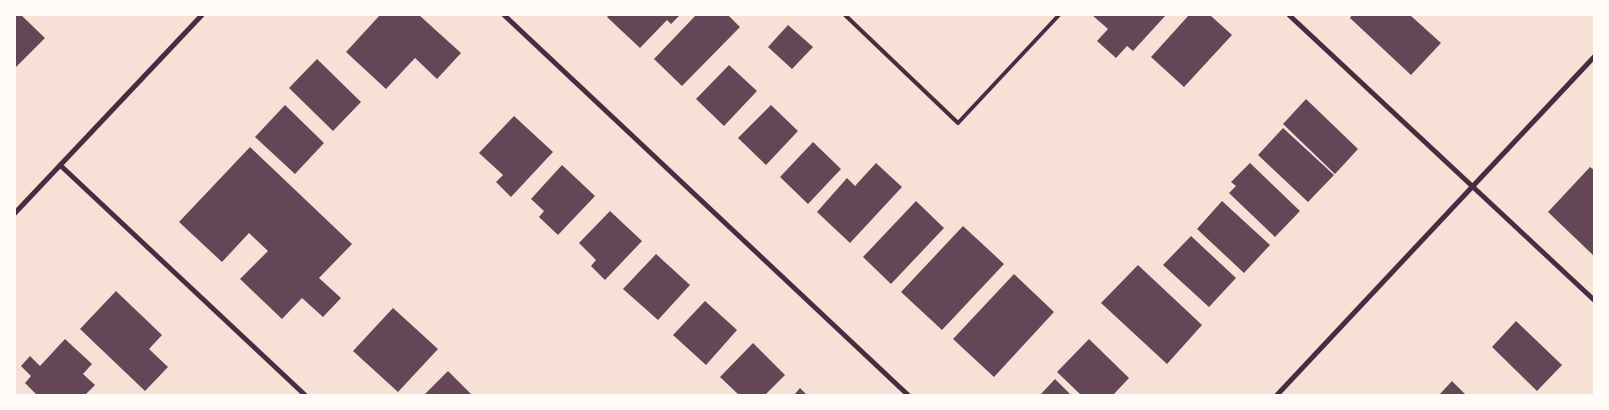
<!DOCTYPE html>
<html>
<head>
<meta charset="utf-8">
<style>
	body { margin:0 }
	#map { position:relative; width:1609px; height:410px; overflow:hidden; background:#f7e1d7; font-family:Figtree,sans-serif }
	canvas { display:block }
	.frame { position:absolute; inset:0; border:16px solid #fffaf5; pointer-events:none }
</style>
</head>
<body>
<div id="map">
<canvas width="1609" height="410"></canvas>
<div class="frame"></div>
</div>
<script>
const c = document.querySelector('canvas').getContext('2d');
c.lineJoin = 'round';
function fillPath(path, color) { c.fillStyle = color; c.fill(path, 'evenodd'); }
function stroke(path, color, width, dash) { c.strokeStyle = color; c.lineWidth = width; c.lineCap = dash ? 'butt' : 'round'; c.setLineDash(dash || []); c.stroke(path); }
const building = new Path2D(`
	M15 15H21L45 38 15 68Z
	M380 15H419L461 53 437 79 415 58 386 89 346 52Z
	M609 15H680L671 24 667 20 640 48 607 17Z
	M696 15H728L740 27 682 86 654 59Z
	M1092 15H1166L1133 51 1127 46 1116 58 1097 41 1108 29Z
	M1189 15H1210L1232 35 1184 87 1151 57Z
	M1352 15H1410L1441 43 1411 75 1350 18Z
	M788 25 813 47 792 69 768 47Z
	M317 59 361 102 333 131 289 88Z
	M729 65 757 91 724 126 696 99Z
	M1306 99 1358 149 1335 174 1283 124Z
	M285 105 324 143 295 174 255 137Z
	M771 105 798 131 766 165 738 138Z
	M514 116 553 152 511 197 496 182 503 175 479 153Z
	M1283 128 1334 175 1308 202 1258 155Z
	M813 142 841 169 808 204 780 177Z
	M250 147 352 244 319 278 341 298 323 317 302 298 282 319 240 279 268 251 249 233 222 262 179 222Z
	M876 163 902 187 850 243 817 212 847 178 855 186Z
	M1250 163 1300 211 1275 237 1229 193 1236 186 1231 182Z
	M562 165 595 196 558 235 539 217 544 211 531 199Z
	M1590 167 1594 170V256L1548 212Z
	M916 201 944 228 891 284 863 257Z
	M1222 201 1270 245 1244 273 1197 229Z
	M610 211 642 241 605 280 591 266 596 260 579 243Z
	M963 226 1004 264 942 330 901 292Z
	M1191 236 1236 278 1209 307 1163 265Z
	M656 254 690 285 658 320 623 289Z
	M1138 265 1202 325 1167 364 1101 303Z
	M1014 274 1054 312 994 377 953 339Z
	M116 291 162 335 149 349 168 367 145 391 80 329Z
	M705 301 737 330 706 365 673 335Z
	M393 308 438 349 398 392 353 351Z
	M1516 321 1562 365 1537 391 1492 347Z
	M65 339 92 364 83 374 95 385 85 395H37L25 383 31 376 21 366 30 356 40 366Z
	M1089 339 1129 378 1113 395H1081L1057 372Z
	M753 343 785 375 765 395H739L720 377Z
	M448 371 472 395H424Z
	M1055 379 1071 395H1040Z
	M1452 381 1466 395H1439Z
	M800 388 807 395H794Z`);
const service = new Path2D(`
	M845 15 958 123 1059 15`);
const minor = new Path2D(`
	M504 15 908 395
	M1289 15 1594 300
	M60 165 305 395
	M15 213 202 15
	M1277 395 1594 57`);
fillPath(building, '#644757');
stroke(service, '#4a2c40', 4);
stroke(minor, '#4a2c40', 5);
</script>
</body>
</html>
